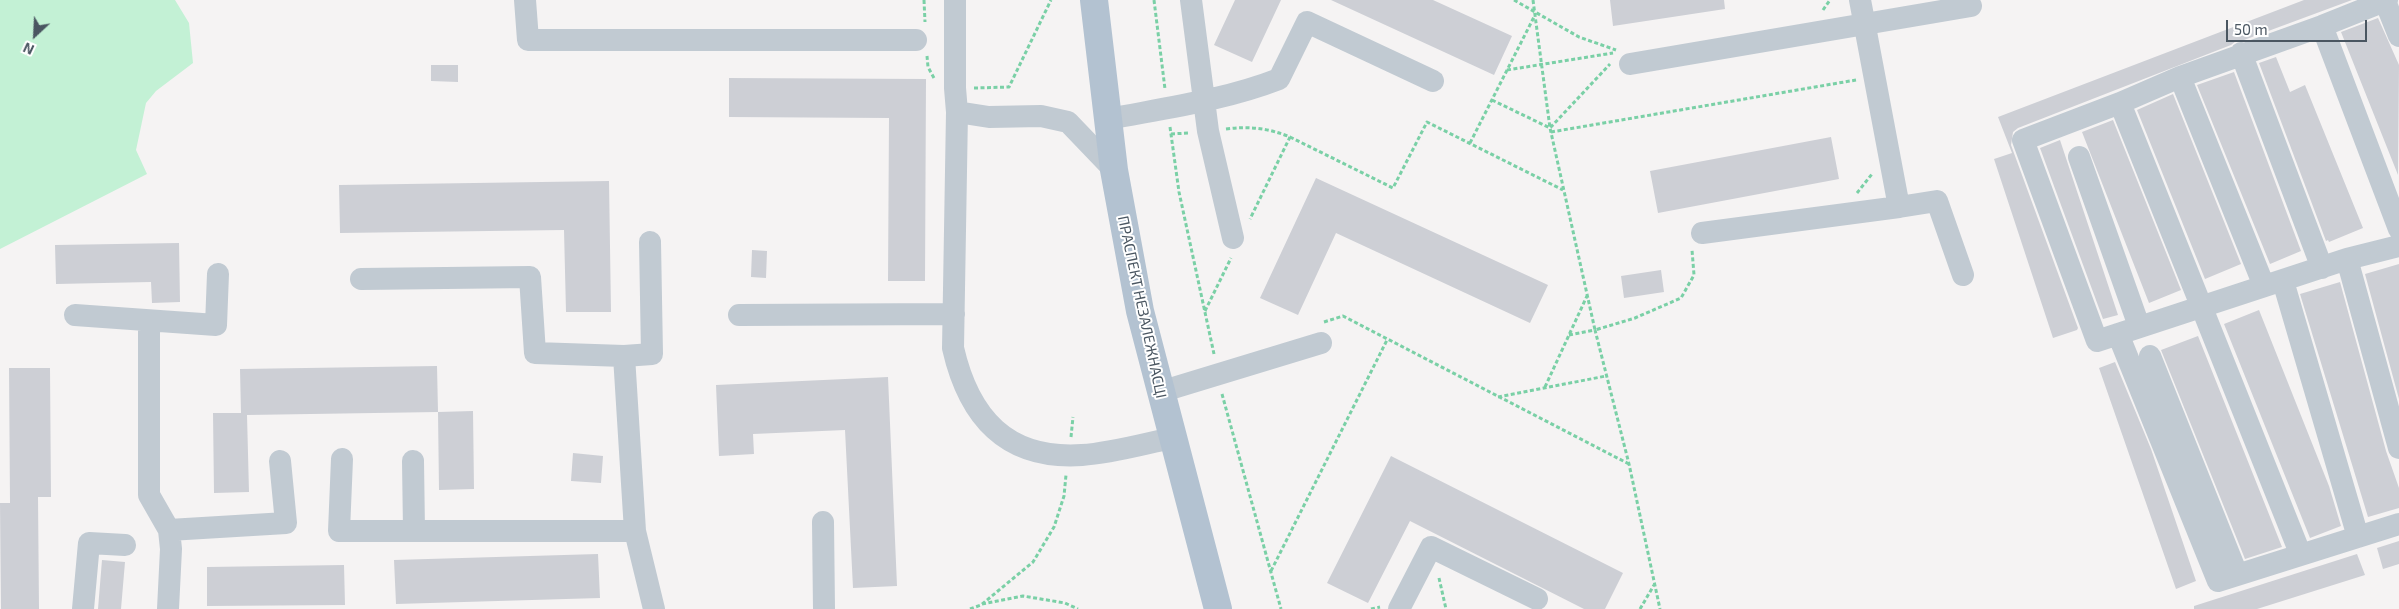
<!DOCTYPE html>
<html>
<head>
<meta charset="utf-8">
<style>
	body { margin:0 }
	#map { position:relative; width:2399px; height:609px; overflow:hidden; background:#f5f3f3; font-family:"Exo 2",sans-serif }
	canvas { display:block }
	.north { position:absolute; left:10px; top:10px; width:50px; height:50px; -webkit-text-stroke:4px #fff; paint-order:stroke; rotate:205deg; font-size:14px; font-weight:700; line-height:20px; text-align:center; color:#4a5661 }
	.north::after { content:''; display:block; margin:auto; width:18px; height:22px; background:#4a5661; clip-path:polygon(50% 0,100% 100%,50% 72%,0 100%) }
	.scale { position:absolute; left:2226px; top:20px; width:141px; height:22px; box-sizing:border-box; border:2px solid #4a5661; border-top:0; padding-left:6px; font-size:15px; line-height:18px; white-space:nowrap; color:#4a5661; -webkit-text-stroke:4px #fff; paint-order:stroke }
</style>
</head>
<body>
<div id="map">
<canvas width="2399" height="609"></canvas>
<div class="north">N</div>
<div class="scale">50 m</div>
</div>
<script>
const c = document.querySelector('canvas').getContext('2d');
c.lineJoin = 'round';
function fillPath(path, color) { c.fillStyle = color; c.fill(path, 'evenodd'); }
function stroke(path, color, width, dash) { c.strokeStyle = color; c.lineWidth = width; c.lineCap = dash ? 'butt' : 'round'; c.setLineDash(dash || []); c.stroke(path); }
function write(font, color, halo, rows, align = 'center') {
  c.font = font + ' "Exo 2",sans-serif'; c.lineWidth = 4; c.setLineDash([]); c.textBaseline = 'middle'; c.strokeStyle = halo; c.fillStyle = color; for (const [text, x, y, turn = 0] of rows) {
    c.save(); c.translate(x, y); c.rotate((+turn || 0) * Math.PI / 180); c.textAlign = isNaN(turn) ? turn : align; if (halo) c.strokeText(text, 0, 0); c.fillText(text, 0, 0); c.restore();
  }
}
const green = new Path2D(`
	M0 0H175L189 23 193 63 156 91 146 103 136 150 147 174 0 249Z`);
const building = new Path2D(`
	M1235 0H1281L1252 62 1214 45Z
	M1331 0H1433L1512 36 1494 75Z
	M1610 0H1724L1725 9 1613 26Z
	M2304 0H2352L2244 40 2236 41 2231 45 2018 128 2013 132 2011 145 2078 328 2077 330 2053 338 1994 159 2012 153 1998 117Z
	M2378 18 2399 65 2398 175 2341 32Z
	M2276 57 2290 92 2305 85 2363 228 2329 242 2328 240 2326 241 2259 63Z
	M431 65H458V82L431 81Z
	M2234 72 2301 251 2270 264 2197 85Z
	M729 78 926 79 925 281H888L889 118 729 117Z
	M2173 94 2241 264 2205 279 2137 110Z
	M2113 120 2181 290 2149 303 2082 132Z
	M1831 137 1839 179 1658 213 1650 171Z
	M2060 140 2118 315 2103 319 2040 148Z
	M1316 178 1548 285 1530 323 1336 233 1298 315 1260 298Z
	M609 181 611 312H566L564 230 340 233 339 185Z
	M179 243 180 302 152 303 151 282 56 284 55 245Z
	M752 250 767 251 766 278 751 277Z
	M2399 264V399L2365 274Z
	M1661 270 1664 292 1624 298 1621 276Z
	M2340 282 2386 451 2399 488V508L2368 517 2300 294Z
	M2259 310 2329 486 2341 526 2310 538 2224 324Z
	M2198 336 2282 547 2245 559 2161 350Z
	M2115 362 2151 449 2196 581 2176 589 2099 368Z
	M437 366 438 412 247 415 249 492 214 493 213 413H241L240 369Z
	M9 368H50L51 497H38L39 609H1L0 503H10Z
	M888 377 897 586 853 588 845 430 753 434 754 454 719 456 716 385Z
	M473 411 474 489 439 490 438 412Z
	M573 453 603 456 601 483 571 481Z
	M1391 456 1623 573 1605 609H1584L1410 521 1368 603 1327 583Z
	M2399 541V564L2383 569 2377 548Z
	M598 554 600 598 396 604 394 560Z
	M2357 554 2365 575 2257 609H2194V606Z
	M102 560 125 562 121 609H98Z
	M344 565 345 605 207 606V567Z`);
const path = new Path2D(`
	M924 0 925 22
	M1154 0 1165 89
	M1514 0 1579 37 1616 50
	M1533 0 1550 128 1595 330 1635 318 1681 298 1694 275 1692 250
	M1823 10 1830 0
	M927 56 928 67 934 78
	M1507 70 1613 53
	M974 88 1009 87 1051 0
	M1492 100 1550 128 1610 64
	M1170 127 1179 192 1214 354
	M1226 129C1249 126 1268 128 1290 137L1250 219
	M1551 132 1856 80
	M1171 134 1188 133
	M1290 137 1393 188 1427 122 1563 190
	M1470 143 1534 17
	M1857 193 1872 174
	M1205 311 1231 258
	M1324 322 1343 316 1629 464
	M1569 335 1595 330 1629 464 1660 609
	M1545 387 1587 296
	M1222 394 1281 609
	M1498 397 1606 376
	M1071 437 1073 417
	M1271 571 1387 340
	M1439 578 1446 609
	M982 604 1023 596 1065 603 1078 609
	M970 609 981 605 1033 562 1054 527 1064 496 1066 475
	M1371 609 1380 607
	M1640 609 1654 585`);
const minor = new Path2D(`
	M525 0 528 40H916
	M955 0V88L957 112 989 117 1041 116 1068 122 1114 170
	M1191 0 1208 131 1233 238
	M2387 0 2322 26 2180 77 2120 103 2023 140 2097 341 2347 259 2399 246
	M2385 1 2399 36
	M2322 26 2399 229
	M2241 53 2322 268
	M1630 64 1971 6
	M2180 77 2264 286
	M2120 103 2300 553
	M957 112 953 348C969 418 1007 460 1082 455 1112 453 1143 444 1172 438
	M1109 119C1166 108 1225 100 1279 79L1307 22 1433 81
	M2079 157 2139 326
	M1899 207 1937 201 1963 275
	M1702 233 1899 207 1860 0
	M2347 259 2399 448
	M361 279 530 277 535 353 624 356 652 354 650 242
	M2283 281 2358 537
	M75 315 216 325 218 274
	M739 315 954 314
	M149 321V495L169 530 171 549 168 609
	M2118 334 2218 581 2399 524
	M624 356 635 531 654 609
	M2150 356 2237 574
	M1160 392 1321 343
	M342 459 339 531H635
	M413 461 414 531
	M823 522 824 609
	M169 530 286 523 280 461
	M83 609 89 543 125 545
	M1399 609 1431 547 1537 599`);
const major = new Path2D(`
	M1094 0 1114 170 1140 311 1218 609`);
const streetNames = [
	["ПРАСПЕКТ НЕЗАЛЕЖНАСЦІ",1142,307,78]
];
fillPath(green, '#c3f1d5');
fillPath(building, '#cdcfd5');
stroke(path, '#7ad0a6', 3, [4, 2.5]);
stroke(minor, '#c1cad2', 22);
stroke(major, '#b3c2d1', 28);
write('15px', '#4a5661', '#fff', streetNames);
</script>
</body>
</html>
